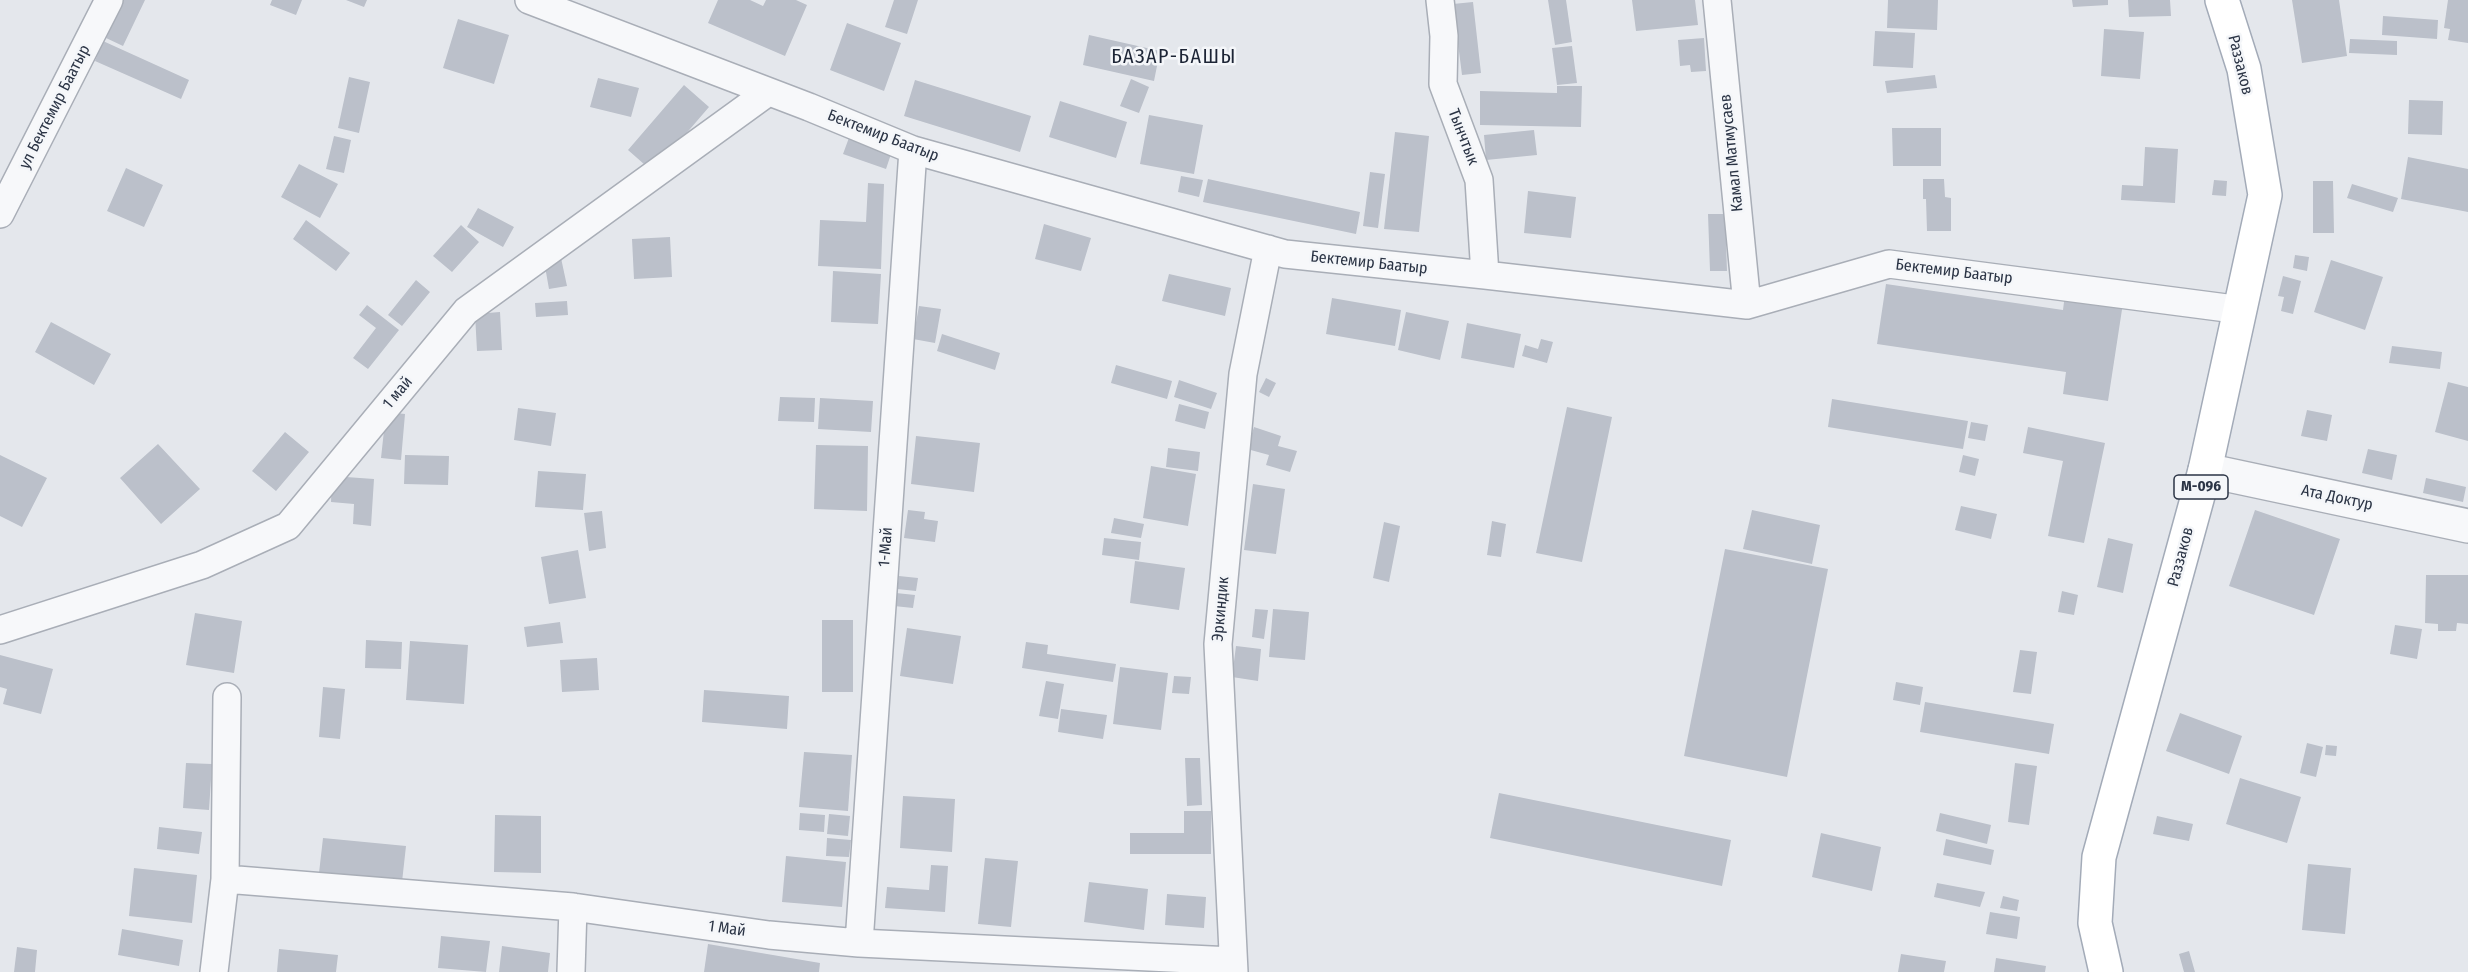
<!DOCTYPE html>
<html>
<head>
<meta charset="utf-8">
<style>
	body { margin:0 }
	canvas { display:block; background:#e4e7ec }
</style>
</head>
<body>
<canvas width="2468" height="972"></canvas>
<script>
const c = document.querySelector('canvas').getContext('2d');
c.lineJoin = 'round';
function fillPath(path, color) { c.fillStyle = color; c.fill(path, 'evenodd'); }
function stroke(path, color, width, dash) { c.strokeStyle = color; c.lineWidth = width; c.lineCap = dash ? 'butt' : 'round'; c.setLineDash(dash || []); c.stroke(path); }
function write(font, color, halo, rows, align = 'center') {
  c.font = font + ' "Fira Sans Condensed",sans-serif'; c.lineWidth = 5; c.setLineDash([]); c.textBaseline = 'middle'; c.strokeStyle = halo; c.fillStyle = color; for (const [text, x, y, turn = 0] of rows) {
    c.save(); c.translate(x, y); c.rotate((+turn || 0) * Math.PI / 180); c.textAlign = isNaN(turn) ? turn : align; if (halo) c.strokeText(text, 0, 0); c.fillText(text, 0, 0); c.restore();
  }
}
const building = new Path2D(`
	M124 0H145L123 46 106 38Z
	M272 0H302L296 15 270 5Z
	M346 0H367L364 7Z
	M718 0H750L763 6 766 0H796L807 5 785 56 708 23Z
	M894 0H918L907 34 885 27Z
	M1548 0H1566L1572 42 1555 45Z
	M1632 0H1695L1698 25 1636 31Z
	M1888 0H1938L1937 30 1887 28Z
	M2072 0H2108V5L2073 7Z
	M2128 0H2170L2171 16 2129 17Z
	M2292 0H2339L2347 56 2302 63Z
	M2448 0H2468V43L2448 40 2450 29 2444 28Z
	M1473 2 1481 73 1462 75 1453 4Z
	M2383 16 2438 20 2437 39 2382 35Z
	M458 19 509 35 494 84 443 68Z
	M847 23 901 43 884 91 830 70Z
	M2104 29 2144 32 2140 79 2101 76Z
	M1875 31 1915 33 1913 68 1873 66Z
	M1089 35 1160 51 1154 81 1083 65Z
	M1704 38 1706 71 1691 72 1690 65 1680 66 1678 40Z
	M2350 39 2397 41V55L2349 53Z
	M103 41 189 80 181 99 95 61Z
	M1572 46 1577 83 1557 85 1552 48Z
	M1935 75 1937 88 1887 93 1885 81Z
	M349 77 370 82 359 133 338 128Z
	M598 78 639 88 631 117 590 107Z
	M1131 79 1149 87 1139 113 1120 106Z
	M915 80 1031 116 1020 152 904 116Z
	M684 85 709 107 653 172 628 150Z
	M1557 86H1582L1581 127 1480 125V91L1557 93Z
	M2409 100 2443 101 2442 135 2408 134Z
	M1060 101 1127 122 1116 158 1049 137Z
	M1149 115 1203 125 1194 174 1140 164Z
	M1892 128H1941V166H1893Z
	M1534 130 1537 155 1486 160 1484 135Z
	M1395 132 1429 136 1419 232 1384 229Z
	M850 135 892 151 886 169 843 154Z
	M334 136 351 140 344 173 326 169Z
	M2145 147 2178 149 2175 203 2121 200 2122 185 2143 186Z
	M2408 157 2468 169V212L2401 199Z
	M299 164 338 184 320 218 281 197Z
	M126 168 163 185 144 227 107 211Z
	M1370 172 1385 174 1378 228 1363 226Z
	M1181 176 1203 180 1199 197 1178 192Z
	M1208 179 1360 212 1356 234 1203 202Z
	M1923 179H1944L1945 197 1951 198V231H1927L1926 199H1923Z
	M2214 180 2227 181 2226 196 2212 195Z
	M2313 181H2333L2334 233H2313Z
	M868 183 884 184 881 269 818 266 820 220 866 222Z
	M2352 184 2398 198 2393 212 2347 198Z
	M1528 191 1576 197 1571 238 1524 233Z
	M478 208 514 227 503 247 467 227Z
	M1708 214H1725L1727 271H1710Z
	M306 220 350 253 336 271 293 239Z
	M1044 224 1091 238 1081 271 1035 259Z
	M461 225 479 242 452 272 433 256Z
	M670 237 672 277 634 279 632 239Z
	M2295 255 2309 257 2307 271 2293 268Z
	M561 258 567 286 549 289 544 261Z
	M2331 260 2383 277 2365 330 2314 312Z
	M833 271 881 274 878 324 831 322Z
	M1169 274 1231 288 1225 316 1162 301Z
	M2283 276 2301 281 2293 314 2281 311 2284 297 2278 296Z
	M416 280 430 292 402 326 388 315Z
	M1886 284 2063 310 2065 294 2123 303 2108 401 2063 394 2066 372 1877 344Z
	M1332 298 1401 310 1395 346 1326 334Z
	M567 301 568 315 536 317 535 303Z
	M367 305 399 330 368 369 353 358 376 328 359 315Z
	M919 306 941 309 935 343 913 339Z
	M500 312 502 350 477 351 475 314Z
	M1406 312 1449 321 1440 360 1398 350Z
	M51 322 111 354 94 385 35 352Z
	M1467 323 1521 334 1514 368 1461 358Z
	M942 334 1000 353 995 370 937 351Z
	M1541 339 1553 342 1547 363 1522 356 1525 345 1538 349Z
	M2392 346 2442 352 2440 369 2389 363Z
	M1116 365 1172 381 1167 399 1111 383Z
	M1266 378 1276 383 1269 397 1259 392Z
	M1179 380 1217 393 1211 409 1174 397Z
	M2448 382 2468 387V441L2435 432Z
	M780 397 815 398 814 422 778 421Z
	M820 398 873 401 871 432 818 429Z
	M1832 399 1968 421 1963 449 1828 427Z
	M1179 404 1209 412 1205 429 1175 421Z
	M1567 407 1612 417 1582 562 1536 553Z
	M518 408 556 413 551 446 514 440Z
	M2307 410 2332 415 2327 441 2301 436Z
	M386 412 405 414 401 460 381 458Z
	M1971 422 1988 425 1985 441 1968 438Z
	M1254 427 1281 436 1278 446 1297 451 1290 472 1266 465 1269 455 1247 449Z
	M2028 427 2105 443 2084 543 2048 536 2063 461 2023 453Z
	M285 432 309 452 276 491 252 471Z
	M916 436 980 443 974 492 911 484Z
	M158 444 200 489 161 524 120 478Z
	M816 445 868 446 867 511 814 509Z
	M1168 448 1200 452 1198 471 1166 467Z
	M2368 449 2397 455 2392 480 2362 473Z
	M0 455 47 478 22 527 0 516Z
	M405 455 449 456 448 485 404 484Z
	M1963 455 1979 459 1975 476 1959 472Z
	M1151 466 1196 474 1188 526 1143 518Z
	M538 471 586 474 583 510 535 507Z
	M332 476 374 479 371 526 353 524 354 504 331 502Z
	M2426 478 2466 487 2463 502 2423 493Z
	M1253 484 1285 489 1276 554 1244 550Z
	M1961 506 1997 514 1991 539 1955 530Z
	M908 510 925 512 924 519 938 521 935 542 904 538Z
	M1752 510 1820 525 1812 564 1743 549Z
	M2255 510 2340 539 2314 615 2229 586Z
	M602 511 606 548 589 551 584 513Z
	M1114 518 1144 524 1141 538 1111 533Z
	M1492 521 1506 524 1501 557 1487 555Z
	M1384 522 1400 526 1389 582 1373 578Z
	M1104 538 1141 542 1139 560 1102 555Z
	M2108 538 2133 544 2123 593 2097 587Z
	M1725 549 1828 569 1787 777 1684 756Z
	M578 550 586 598 549 604 541 557Z
	M1135 561 1185 568 1179 610 1130 603Z
	M2426 575H2468V624L2457 623 2456 631H2438V624L2425 623Z
	M899 576 918 578 916 591 897 589Z
	M2062 591 2078 595 2074 615 2058 612Z
	M896 593 915 595 913 608 894 606Z
	M1255 609 1268 610 1264 639 1252 637Z
	M1273 609 1309 612 1305 660 1269 657Z
	M195 613 242 621 234 673 186 665Z
	M822 620H853V692H822Z
	M560 622 563 643 527 647 524 627Z
	M2395 625 2422 629 2417 659 2390 654Z
	M907 628 961 636 953 684 900 676Z
	M366 640 402 642 401 669 365 668Z
	M410 641 468 645 464 704 406 700Z
	M1026 642 1048 645 1047 654 1116 664 1113 682 1022 668Z
	M1236 646 1261 649 1258 681 1232 677Z
	M2020 650 2037 652 2031 694 2013 692Z
	M0 655 53 669 41 714 3 704 7 689 0 687Z
	M597 658 599 690 562 692 560 660Z
	M1120 667 1168 673 1161 730 1113 724Z
	M1174 676 1191 677 1189 694 1172 693Z
	M1046 681 1064 684 1058 719 1039 716Z
	M1896 682 1923 687 1920 705 1893 700Z
	M323 687 345 689 340 739 319 737Z
	M704 690 789 696 787 729 702 722Z
	M1925 702 2054 724 2049 754 1920 732Z
	M1061 709 1107 715 1103 739 1058 732Z
	M2180 713 2242 736 2229 774 2166 751Z
	M2307 743 2323 747 2316 777 2300 773Z
	M2326 745 2337 746 2336 756 2325 755Z
	M804 752 852 755 848 811 799 807Z
	M1185 758H1200L1202 805 1187 806Z
	M186 763 212 764 209 810 183 808Z
	M2015 763 2037 766 2029 825 2008 822Z
	M2240 778 2301 797 2287 843 2226 824Z
	M1499 793 1731 840 1722 886 1490 838Z
	M903 796 955 799 952 852 900 848Z
	M1184 811H1211V854H1130V833H1184Z
	M800 813 825 815 824 832 799 830Z
	M1940 813 1991 825 1987 844 1936 831Z
	M829 814 850 816 848 836 827 834Z
	M495 815 541 816V873L494 872Z
	M2157 816 2193 824 2189 841 2153 834Z
	M159 827 202 832 199 854 157 849Z
	M1821 833 1881 847 1872 891 1812 877Z
	M323 838 406 846 402 882 319 873Z
	M827 838 851 840 849 857 826 856Z
	M1946 839 1994 850 1991 865 1943 855Z
	M786 856 846 862 842 907 782 902Z
	M985 858 1018 861 1011 927 978 924Z
	M2308 864 2351 868 2345 934 2302 930Z
	M931 865 948 866 945 912 885 908 887 887 929 890Z
	M134 868 197 875 192 923 129 916Z
	M1089 882 1148 889 1144 930 1084 922Z
	M1937 883 1985 892 1980 907 1934 897Z
	M1167 894 1206 897 1204 928 1165 925Z
	M2003 896 2019 900 2017 911 2000 908Z
	M1990 912 2020 917 2017 939 1986 934Z
	M122 929 183 940 179 966 118 955Z
	M441 936 490 941 486 972 438 968Z
	M708 944 820 963 819 972H704Z
	M502 946 550 953 548 972H499Z
	M17 947 37 950 35 972H14Z
	M279 949 338 955 336 972H277Z
	M2189 951 2195 972H2184L2179 954Z
	M1901 954 1946 961 1944 972H1898Z
	M1996 958 2046 966 2045 972H1994Z`);
const minor = new Path2D(`
	M529 0 809 107 913 150 1285 254 1485 275 1747 305 1889 264 2242 310
	M1440 0 1444 36 1443 84 1479 180 1485 275
	M1717 0 1747 305
	M0 214 109 0
	M0 630 202 565 288 526 466 311 768 92
	M225 879 573 907 769 935 859 943 1232 961
	M859 943 913 150
	M214 972 225 879 227 697
	M571 972 573 907
	M1234 972 1218 644 1243 374 1268 249`);
const tertiary = new Path2D(`
	M2205 470 2468 526`);
const primary = new Path2D(`
	M2106 972 2095 923 2099 857 2205 470 2265 195 2244 69 2222 0`);
const shields = [
	[2201,487,54]
];
const shieldNames = [
	["М-096",2201,487]
];
const streetNames = [
	["Раззаков",2240,65,76],
	["ул Бектемир Баатыр",55,107,-63],
	["Бектемир Баатыр",883,136,21],
	["Тынчтык",1463,137,69],
	["Камал Матмусаев",1732,153,-96],
	["Бектемир Баатыр",1369,263,6],
	["Бектемир Баатыр",1954,272,7],
	["1 май",398,393,-50],
	["Ата Доктур",2337,498,12],
	["1-Май",886,547,-86],
	["Раззаков",2181,557,-75],
	["Эркиндик",1221,609,-85],
	["1 Май",727,929,8]
];
const quarterNames = [
	["БАЗАР-БАШЫ",1174,57]
];
fillPath(building, '#bbc0ca');
stroke(minor, '#a9aeb7', 30);
stroke(tertiary, '#a9aeb7', 36);
stroke(primary, '#a3abb8', 36);
stroke(minor, '#f7f8fa', 27);
stroke(tertiary, '#f7f8fa', 33);
stroke(primary, '#fff', 33);
for (const [x, y, w] of shields) { const box = new Path2D(); box.roundRect(x - w / 2, y - 12, w, 24, 4.5); c.fillStyle = '#f4f6f9'; c.fill(box); stroke(box, '#2b3445', 1.5); }
write('bold 15px', '#2b3445', null, shieldNames);
write('16px', '#2b3445', '#f4f6f9', streetNames);
c.letterSpacing = '1.5px';
write('20px', '#1d2536', '#f4f6f9', quarterNames);
c.letterSpacing = '0px';
</script>
</body>
</html>
